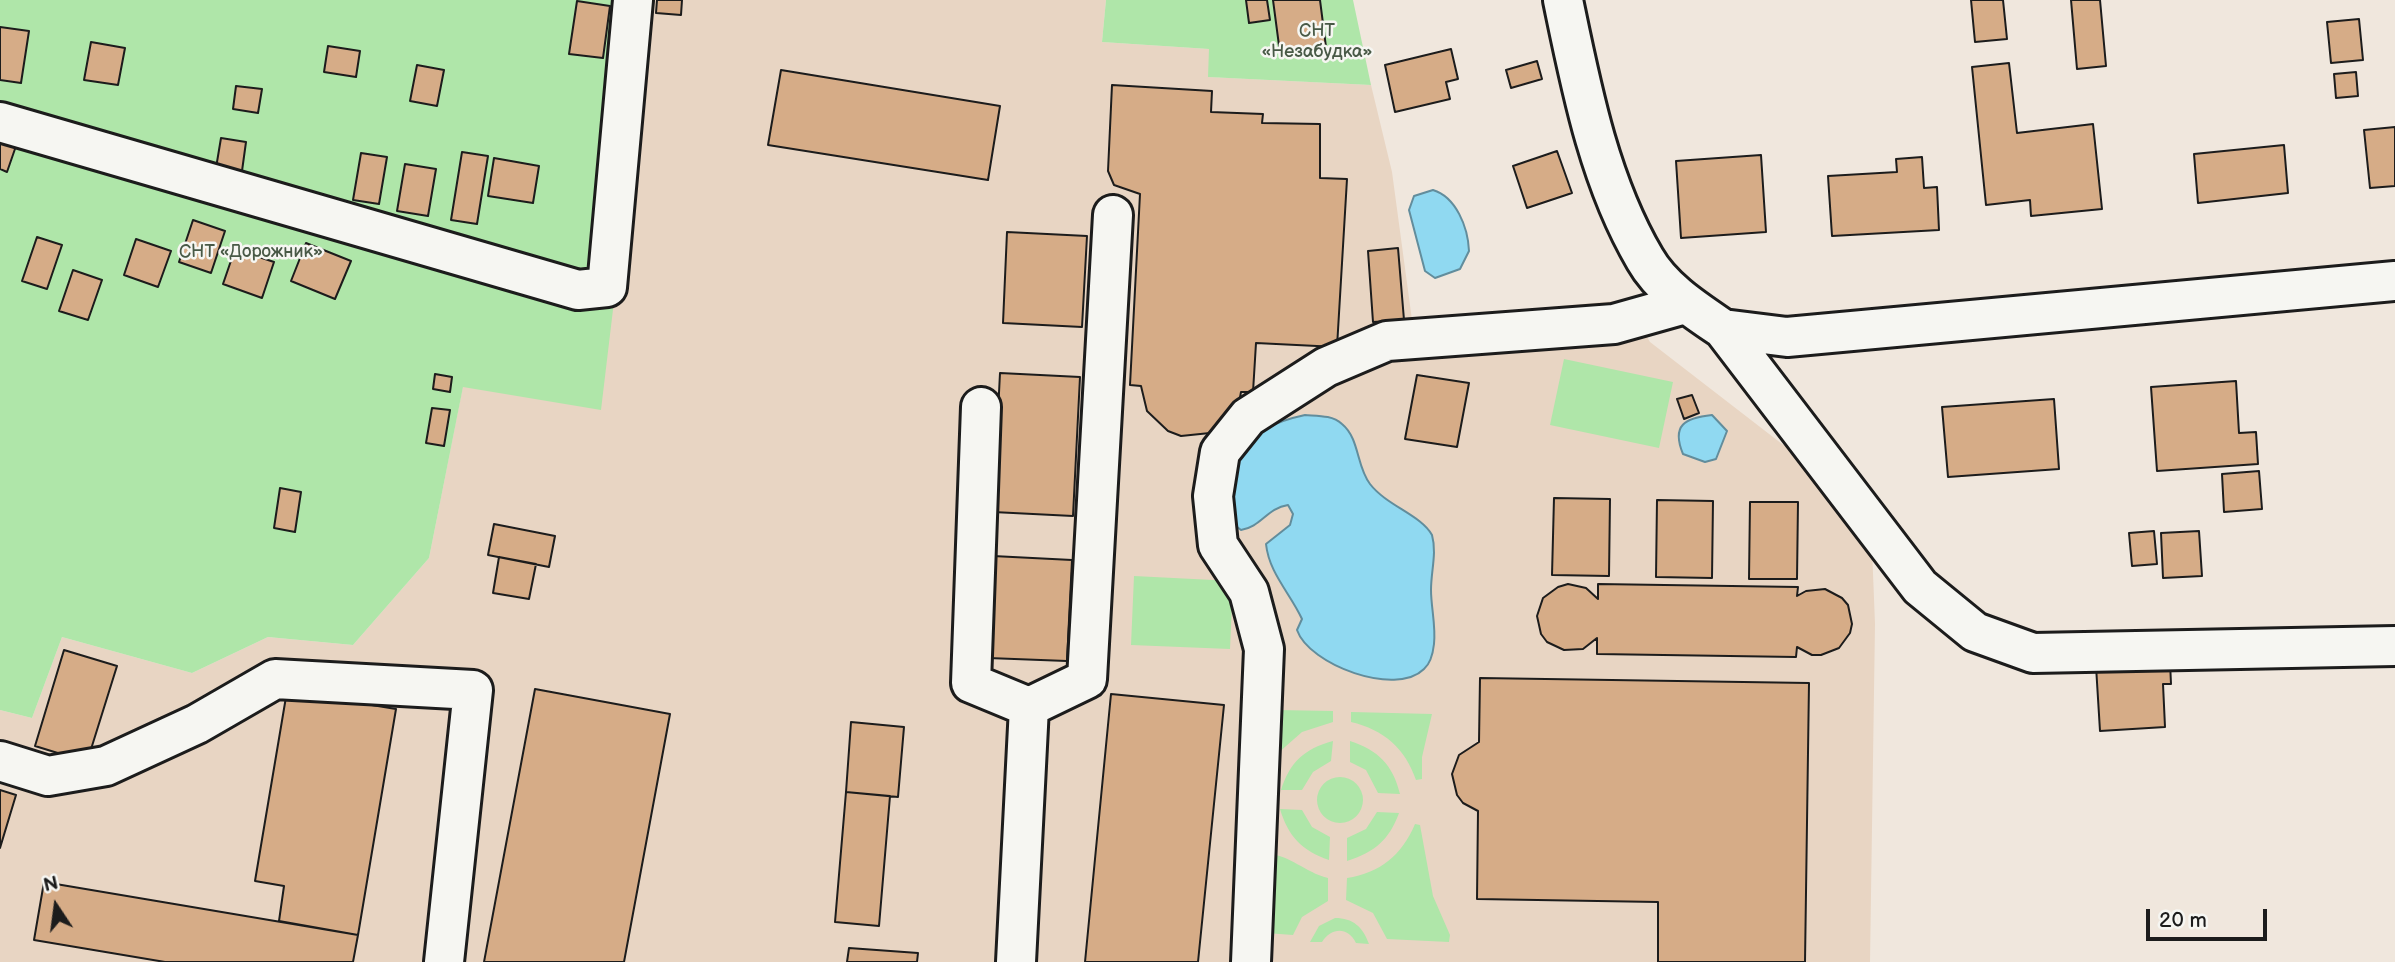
<!DOCTYPE html>
<html>
<head>
<meta charset="utf-8">
<style>
	body { margin:0 }
	#map { position:relative; width:2395px; height:962px; overflow:hidden; background:#f0e7dd; font-family:"Balsamiq Sans",sans-serif }
	canvas { display:block }
	.north { position:absolute; left:21px; top:871px; width:70px; height:70px; -webkit-text-stroke:5px #f6f6f2; paint-order:stroke; rotate:347deg; font-size:19px; font-weight:700; line-height:28px; text-align:center; color:#1c1c1c }
	.north::after { content:''; display:block; margin:auto; width:24px; height:32px; background:#1c1c1c; clip-path:polygon(50% 0,100% 100%,50% 72%,0 100%) }
	.scale { position:absolute; left:2146px; top:909px; width:121px; height:32px; box-sizing:border-box; border:4px solid #1c1c1c; border-top:0; padding-left:9px; font-size:21px; line-height:24px; white-space:nowrap; color:#1c1c1c; -webkit-text-stroke:5px #f6f6f2; paint-order:stroke }
</style>
</head>
<body>
<div id="map">
<canvas width="2395" height="962"></canvas>
<div class="north">N</div>
<div class="scale">20 m</div>
</div>
<script>
const c = document.querySelector('canvas').getContext('2d');
c.lineJoin = 'round';
function fillPath(path, color) { c.fillStyle = color; c.fill(path, 'evenodd'); }
function stroke(path, color, width, dash) { c.strokeStyle = color; c.lineWidth = width; c.lineCap = dash ? 'butt' : 'round'; c.setLineDash(dash || []); c.stroke(path); }
function write(font, color, halo, rows, align = 'center') {
  c.font = font + ' "Balsamiq Sans",sans-serif'; c.lineWidth = 5; c.setLineDash([]); c.textBaseline = 'middle'; c.strokeStyle = halo; c.fillStyle = color; for (const [text, x, y, turn = 0] of rows) {
    c.save(); c.translate(x, y); c.rotate((+turn || 0) * Math.PI / 180); c.textAlign = isNaN(turn) ? turn : align; if (halo) c.strokeText(text, 0, 0); c.fillText(text, 0, 0); c.restore();
  }
}
const built = new Path2D(`
	M650 0H1106L1102 42 1209 49V77L1371 85 1392 172 1412 320 1625 300 1650 342 1795 454 1872 548 1875 624 1870 962H0V710L32 718 62 637 192 673 268 637 353 645 429 558 463 386Z`);
const green = new Path2D(`
	M0 0H650L601 410 463 387 429 558 353 645 268 637 192 673 62 637 32 718 0 710Z
	M1106 0H1353L1371 85 1208 77 1209 49 1102 42Z
	M1564 359 1673 382 1659 448 1550 425Z
	M1134 576 1233 581 1230 649 1131 645Z
	M1276 710 1333 711V722L1302 732 1277 754Z
	M1351 712 1432 714 1422 757V779L1416 780C1405 748 1384 730 1351 722Z
	M1333 741 1331 761 1313 772 1302 790H1281C1290 762 1304 749 1333 741Z
	M1350 741C1378 750 1393 765 1400 794L1378 793 1366 770 1350 762Z
	M1317 800a23 23 0 1 1 46 0a23 23 0 1 1-46 0Z
	M1280 809 1302 810 1312 827 1330 837 1329 860C1302 851 1288 836 1280 809Z
	M1377 812 1399 813C1389 840 1375 852 1347 861V838L1366 829Z
	M1415 824 1420 825 1433 896 1450 935 1449 942 1387 939 1373 913 1346 900 1347 878C1380 873 1402 855 1415 824Z
	M1267 854C1291 855 1304 872 1328 878V901L1302 917 1293 935 1266 933Z
	M1335 918C1353 918 1363 927 1369 944L1356 943C1348 927 1332 927 1322 942H1310L1319 926Z`);
const water = new Path2D(`
	M1433 190C1456 197 1468 227 1469 251L1460 269 1435 278 1425 271 1409 210 1414 196Z
	M1305 415C1318 416 1332 415 1342 424 1360 439 1356 466 1370 484 1387 506 1421 515 1432 535 1437 553 1431 571 1431 590 1431 607 1436 626 1434 644 1433 653 1431 663 1424 669 1396 697 1309 665 1297 630L1302 619C1290 593 1269 573 1266 544L1290 525 1293 514 1288 505C1267 508 1261 527 1241 530L1232 523C1231 460 1239 429 1305 415Z
	M1712 415 1727 431 1716 459 1705 462 1683 454C1671 425 1685 418 1712 415Z`);
const building = new Path2D(`
	M657 0H682L681 15 656 13Z
	M1246 0H1267L1270 20 1249 23Z
	M1273 0H1320L1326 47 1280 53Z
	M1971 0H2003L2007 39 1975 42Z
	M2071 0H2100L2106 66 2077 69Z
	M577 1 610 6 603 58 569 54Z
	M2359 19 2363 60 2331 63 2327 22Z
	M0 27 29 31 21 83 0 80Z
	M91 42 125 48 118 85 84 80Z
	M328 46 360 51 356 77 324 72Z
	M1451 49 1458 79 1446 82 1450 99 1395 112 1385 65Z
	M1537 61 1542 79 1511 88 1506 70Z
	M2009 63 2017 133 2093 124 2102 209 2031 216 2030 200 1986 205 1972 67Z
	M417 65 444 70 437 106 410 101Z
	M781 70 1000 106 988 180 768 145Z
	M2356 72 2358 96 2336 98 2334 74Z
	M1112 85 1212 91 1211 112 1263 114 1262 123 1320 124V178L1347 179 1337 347 1256 343 1253 392H1241L1239 403 1222 426 1210 433 1181 436 1168 431 1147 411 1141 386 1130 385 1140 194 1114 185 1108 171Z
	M236 86 262 89 258 113 233 109Z
	M2395 127V186L2370 188 2364 130Z
	M221 138 246 142 242 171 216 168Z
	M0 141 16 146 7 172 0 169Z
	M2284 145 2288 193 2198 203 2194 154Z
	M1557 151 1572 193 1527 208 1513 166Z
	M462 152 488 156 477 224 451 220Z
	M361 153 387 157 379 204 353 200Z
	M1761 155 1766 232 1681 238 1676 161Z
	M1922 157 1924 188 1937 187 1939 230 1832 236 1828 176 1897 172 1896 159Z
	M494 158 539 166 533 203 488 196Z
	M405 164 436 169 428 216 397 211Z
	M193 220 225 231 211 273 179 262Z
	M1007 232 1087 236 1082 327 1003 323Z
	M37 237 62 245 47 289 22 281Z
	M136 239 171 251 158 287 124 275Z
	M306 243 351 261 335 299 291 281Z
	M1398 248 1404 320 1373 322 1368 251Z
	M235 249 274 262 262 298 223 284Z
	M73 270 102 280 88 320 59 311Z
	M1000 373 1080 377 1073 516 993 512Z
	M435 374 452 377 450 392 433 389Z
	M1417 375 1469 383 1457 447 1405 439Z
	M2236 381 2239 433 2256 432 2258 464 2157 471 2151 387Z
	M1692 395 1699 413 1684 419 1677 399Z
	M2054 399 2059 469 1948 477 1942 407Z
	M432 408 450 410 444 446 426 443Z
	M2259 471 2262 509 2224 512 2222 474Z
	M280 488 301 492 295 532 274 528Z
	M1554 498 1610 499 1609 576 1552 575Z
	M1657 500 1713 501 1712 578 1656 577Z
	M1750 502H1798L1797 579H1749Z
	M494 524 555 536 549 567 488 555Z
	M2154 531 2157 564 2132 566 2129 533Z
	M2199 531 2202 576 2163 578 2161 533Z
	M993 556 1072 560 1067 661 988 658Z
	M499 557 536 564 529 599 493 593Z
	M1568 584 1586 588 1598 599V584L1798 587 1797 596 1806 591 1825 589 1842 598 1848 605 1852 624 1850 633 1839 648 1821 655H1812L1797 647 1796 657 1597 654V638L1583 649 1564 650 1547 642 1541 634 1537 616 1543 598 1558 587Z
	M64 650 117 666 87 762 35 746Z
	M2170 662 2171 684H2163L2165 727 2100 731 2096 666Z
	M1480 678 1809 683 1805 962H1658V902L1477 899 1478 811 1463 803 1457 795 1452 774 1459 755 1479 742Z
	M535 689 670 714 624 962H484Z
	M287 691 396 709 358 935 279 921 284 886 255 881Z
	M1111 694 1224 705 1198 962H1085Z
	M851 722 904 727 898 797 846 792Z
	M0 790 16 795 0 848Z
	M846 792 890 796 879 926 835 922Z
	M44 882 358 935 353 962H165L34 940Z
	M849 948 918 953 917 962H847Z`);
const minor = new Path2D(`
	M1563 0C1581 87 1599 181 1645 259 1662 289 1695 310 1723 329L1920 587 1975 632 2033 653 2395 646
	M0 122 578 290 607 287 633 0
	M1723 329 1787 337 2395 281
	M981 407 971 683 1029 707 1016 962
	M1029 707 1087 679 1113 215
	M0 761 48 776 106 766 197 724 275 679 473 690 444 962
	M1251 962 1264 649 1249 592 1218 545 1213 496 1220 452 1248 417 1326 367 1387 341 1614 324 1685 304`);
const parkNames = [
	["СНТ",1317,31],
	["«Незабудка»",1317,52],
	["СНТ «Дорожник»",251,252]
];
fillPath(built, '#e8d5c3');
fillPath(green, '#afe6a9');
fillPath(water, '#90d9f1');
stroke(water, '#628d9c', 2);
fillPath(building, '#d6ac87');
stroke(building, '#1c1c1c', 2);
stroke(minor, '#1c1c1c', 44);
stroke(minor, '#f6f6f2', 38);
write('18px', '#485946', '#f6f6f2', parkNames);
</script>
</body>
</html>
